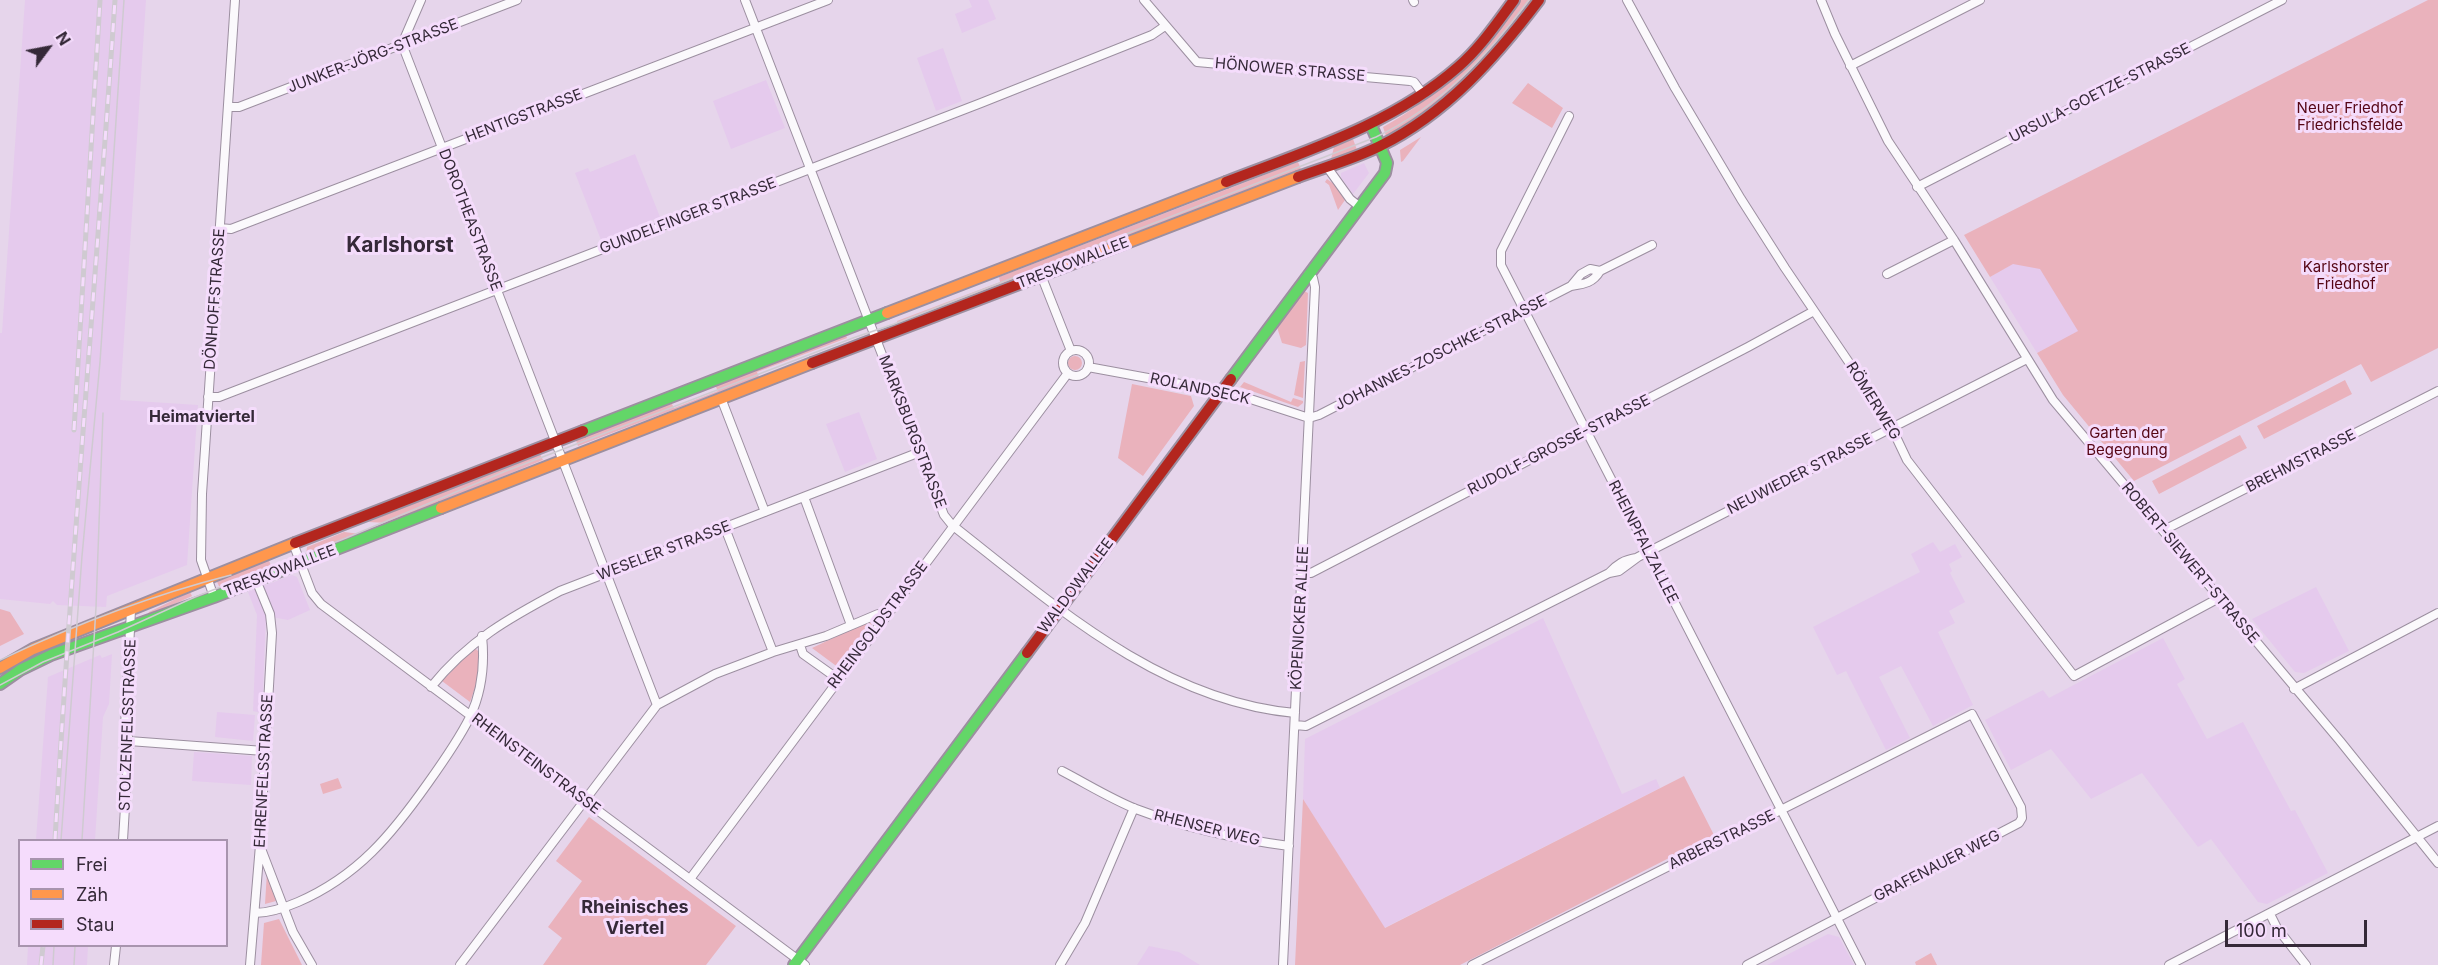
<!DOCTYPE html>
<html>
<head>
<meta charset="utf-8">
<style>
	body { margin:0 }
	#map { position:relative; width:2438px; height:965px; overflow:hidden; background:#e6d5eb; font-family:Inter,sans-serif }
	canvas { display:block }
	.legend { position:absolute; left:18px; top:839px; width:210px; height:108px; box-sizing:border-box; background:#f5dcfc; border:2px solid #a894ae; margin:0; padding:8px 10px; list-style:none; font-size:18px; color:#352938 }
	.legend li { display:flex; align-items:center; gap:12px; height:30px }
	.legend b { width:30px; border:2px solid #a894ae }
	.north { position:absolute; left:18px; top:18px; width:60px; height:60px; -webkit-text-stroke:4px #f5dcfc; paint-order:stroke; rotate:58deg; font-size:16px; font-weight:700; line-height:24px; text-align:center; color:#352938 }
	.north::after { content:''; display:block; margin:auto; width:21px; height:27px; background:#352938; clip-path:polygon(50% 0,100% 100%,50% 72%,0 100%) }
	.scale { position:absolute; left:2225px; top:920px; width:142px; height:27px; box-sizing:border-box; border:3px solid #352938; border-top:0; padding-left:8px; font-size:18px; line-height:21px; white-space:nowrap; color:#352938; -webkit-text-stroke:4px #f5dcfc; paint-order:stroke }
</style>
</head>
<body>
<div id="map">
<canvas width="2438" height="965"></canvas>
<ul class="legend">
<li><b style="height:8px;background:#63d668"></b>Frei</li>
<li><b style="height:8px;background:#ff974d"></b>Zäh</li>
<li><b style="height:8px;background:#b3261e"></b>Stau</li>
</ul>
<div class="north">N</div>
<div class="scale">100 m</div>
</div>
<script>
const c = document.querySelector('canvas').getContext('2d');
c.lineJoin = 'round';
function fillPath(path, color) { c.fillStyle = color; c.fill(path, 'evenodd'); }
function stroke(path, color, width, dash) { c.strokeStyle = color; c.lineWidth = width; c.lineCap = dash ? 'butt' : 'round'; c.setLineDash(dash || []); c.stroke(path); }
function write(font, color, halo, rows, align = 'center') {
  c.font = font + ' Inter,sans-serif'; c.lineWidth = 6; c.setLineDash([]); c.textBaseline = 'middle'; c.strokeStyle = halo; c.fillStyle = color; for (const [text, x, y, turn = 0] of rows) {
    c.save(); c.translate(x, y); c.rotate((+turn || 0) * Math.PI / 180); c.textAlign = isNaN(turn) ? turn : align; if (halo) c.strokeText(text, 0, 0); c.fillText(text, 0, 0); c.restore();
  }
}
const built = new Path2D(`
	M25 0H146L120 400 198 405 196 432 187 565 107 596 106 607 57 605 53 601 50 604 0 599V333H2Z
	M969 0H988L996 19 962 33 955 14 972 7Z
	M943 48 962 101 936 111 917 58Z
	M766 80 785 128 731 149 713 101Z
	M635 154 660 217 601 240 575 173 588 168 590 172Z
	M1364 163 1369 173 1353 194 1341 177V173Z
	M2031 253 2079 331 2037 353 1990 277Z
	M859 412 877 459 845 472 826 424Z
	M1933 542 1940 552 1955 544 1962 557 1949 564 1952 571 1950 573 1965 602 1949 611 1955 623 1938 632 1973 705 1933 726 1901 666 1879 677 1910 738 1886 750 1846 671 1837 675 1813 627 1920 572 1911 554Z
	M292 575 297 577 310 610 288 620 266 616 262 713 253 711 257 615 248 592Z
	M2316 587 2349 651 2304 673 2295 672 2252 619Z
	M1543 618 1622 794 1656 779 1660 788 1384 928 1303 799 1305 739Z
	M2163 638 2185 679 2177 684 2207 739 2243 722 2291 811 2295 810 2328 873 2267 904 2258 902 2211 839 2198 847 2142 773 2091 799 2051 749 2011 770 1985 720 2043 690 2049 698Z
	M112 654 109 704 103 717 95 840H36L48 677 100 655 102 658Z
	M217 712 255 715 253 741 215 737Z
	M194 752 252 756 251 785 192 781Z
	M1828 934 1839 937 1854 965H1767Z
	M28 946H88L87 965H27Z
	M1149 946 1179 952 1200 965H1137Z`);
const green = new Path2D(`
	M1520 0H1533C1498 46 1463 88 1414 119 1405 125 1396 132 1386 136L1383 127C1440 96 1481 51 1520 0Z
	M2428 0H2438V348L2371 382 2361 364 2134 481 2063 395 2037 353 2078 331 2040 269 2013 264 1990 277 1964 235Z
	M1528 83 1563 108 1552 128 1512 103Z
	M1421 137 1403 161 1401 162 1400 150Z
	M1353 139 1357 150 1331 159 1334 147Z
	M1298 162 1301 169 898 325 897 321 1000 282 999 277Z
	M1327 179 1334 184 1345 200 1338 210 1329 185 1325 182Z
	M1304 291 1308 293 1306 345 1301 348 1282 343 1277 327Z
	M846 335 847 338 757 372 759 377 578 446 575 438 671 402 674 408 718 391 716 387 711 386Z
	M1068 363a7 7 0 1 1 14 0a7 7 0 1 1-14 0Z
	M1305 361 1303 398 1294 395 1300 362Z
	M2345 380 2352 394 2264 439 2257 426Z
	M1244 382 1291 402 1293 398 1303 401V403L1298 407 1240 387Z
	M1132 384 1191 396 1194 406 1143 476 1118 458Z
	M2240 435 2247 448 2159 494 2152 481Z
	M539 452 543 460 389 523 368 522Z
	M344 532 361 534 306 556 307 547Z
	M268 558 272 568 225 587 219 586 217 582 225 578 229 573Z
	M190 592 192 596 146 617 149 612Z
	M0 609 10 612 24 634 0 646Z
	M869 621 872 625 839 668 812 648Z
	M476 649 480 653C480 671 476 686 470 702L442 681 472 650Z
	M1684 776 1714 835 1460 965H1295L1303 799 1385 928Z
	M338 778 342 788 323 794 320 784Z
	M589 817 736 926 706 965H543L562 938 548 927 582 881 556 861Z
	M267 872 276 901 265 904Z
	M279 919 302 965H261L264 923Z
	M1931 953 1937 965H1916L1915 962Z`);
const street = new Path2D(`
	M421 0 402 44 657 705
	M745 0 944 515 952 525C1054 605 1161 701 1295 713
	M1144 0 1197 62 1410 81 1414 82 1423 94
	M1413 0 1414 2
	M1627 0 1675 88 1741 199 1785 268 1888 420 1907 460 2074 676 2219 598
	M1821 0 1835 34 1888 141 1954 240 2053 400 2340 741 2438 863
	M1850 66 1980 0
	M228 107H239L517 0
	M1569 116 1501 251V265L1861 965
	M1327 167 1350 199 1360 207
	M1917 187 2282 0
	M220 228 231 229 828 0
	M1887 274 1954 240
	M1041 275 1071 351
	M1571 286 1581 274 1590 269 1600 271
	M1063 363a13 13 0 1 1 26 0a13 13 0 1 1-26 0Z
	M1088 367 1235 394 1309 418
	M208 397H219L981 103 1152 35 1165 26
	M721 398 765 512
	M1309 418 1319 415 1571 286C1584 284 1593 283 1600 271L1652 245
	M804 497 851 625
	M725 528 773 652
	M2164 532 2170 527 2438 391
	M293 543 312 593 321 604 805 965
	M1303 572 1311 573 1748 347 1814 311
	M1609 573C1617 564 1624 560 1636 558
	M214 597 201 560 202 494 235 0
	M800 645 803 654 838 679
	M431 687C468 641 509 618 560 591L920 452
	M2294 689 2438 613
	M1295 725 1306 726 1609 573 1619 571 1638 557 2027 359
	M129 741 264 751
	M1062 771C1087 784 1111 799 1136 809 1186 828 1236 839 1289 846
	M123 840 129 741 125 726 131 610
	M260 846 293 932 312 965
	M690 879 1068 373
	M255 913C270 913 284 908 298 902 358 876 392 834 428 783 443 762 459 739 470 717 482 691 485 664 482 636
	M2270 914 2277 928 2306 965
	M114 965 116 946
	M250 965 260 845 272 633 270 614 256 580
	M460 965 657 705 715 674 773 652 826 636 878 614 883 619
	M1060 965 1085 923 1134 808
	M1283 965 1315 287 1313 278 1308 275
	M1472 965C1639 881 1806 798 1972 714L2021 807 2022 818 2019 823 1747 965
	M2169 965 2438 826`);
const fast = new Path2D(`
	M1231 379 1385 173 1387 163 1371 125
	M583 431 887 313
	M0 684 20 670 51 655 214 597 441 508
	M794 965 1027 653`);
const slow = new Path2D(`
	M1056 270 1298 177
	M887 313 1226 182
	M441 508 812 363
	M0 668 33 649 295 543`);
const jam = new Path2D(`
	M1298 177C1325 167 1354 159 1380 146 1447 113 1495 58 1539 0
	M1226 182C1306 151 1393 124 1458 67 1480 48 1497 23 1514 0
	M812 363 1056 270
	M295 543 583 431
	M1027 653 1231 379`);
const tram = new Path2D(`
	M0 660C74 625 152 595 231 575
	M0 685 43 662 118 632 195 597 346 538 506 471 853 338 894 324 1376 137C1441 106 1486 57 1529 0
	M61 840 82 556 100 362 124 0
	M82 840 96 607 103 413
	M53 965 54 946
	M74 965 75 946`);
const rail = new Path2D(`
	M74 430 100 0
	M55 840C71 560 96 280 115 0
	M41 965 43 946`);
const streetNames = [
	["JUNKER-JÖRG-STRASSE",373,56,-21],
	["HÖNOWER STRASSE",1290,70,5],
	["URSULA-GOETZE-STRASSE",2100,93,-27],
	["HENTIGSTRASSE",524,116,-21],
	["GUNDELFINGER STRASSE",688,216,-21],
	["DOROTHEASTRASSE",470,220,69],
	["TRESKOWALLEE",1073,263,-21],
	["DÖNHOFFSTRASSE",215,299,-86],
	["JOHANNES-ZOSCHKE-STRASSE",1441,353,-27],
	["ROLANDSECK",1200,389,12],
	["RÖMERWEG",1873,401,58],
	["MARKSBURGSTRASSE",912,432,69],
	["RUDOLF-GROSSE-STRASSE",1559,445,-27],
	["BREHMSTRASSE",2301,461,-27],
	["NEUWIEDER STRASSE",1800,474,-27],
	["RHEINPFALZALLEE",1643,542,63],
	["WESELER STRASSE",664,551,-21],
	["ROBERT-SIEWERT-STRASSE",2190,563,50],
	["TRESKOWALLEE",280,571,-21],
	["WALDOWALLEE",1076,586,-53],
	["KÖPENICKER ALLEE",1300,618,-87],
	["RHEINGOLDSTRASSE",878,625,-53],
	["STOLZENFELSSTRASSE",128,725,-88],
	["RHEINSTEINSTRASSE",536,764,37],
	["EHRENFELSSTRASSE",264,771,-87],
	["RHENSER WEG",1207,828,14],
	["ARBERSTRASSE",1722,840,-26],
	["GRAFENAUER WEG",1937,866,-27]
];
const parkNames = [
	["Neuer Friedhof",2350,108],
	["Friedrichsfelde",2350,125],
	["Karlshorster",2346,267],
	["Friedhof",2346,284],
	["Garten der",2127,433],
	["Begegnung",2127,450]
];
const neighbourhoodNames = [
	["Heimatviertel",202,417]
];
const quarterNames = [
	["Rheinisches",635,908],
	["Viertel",635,929]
];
const districtNames = [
	["Karlshorst",400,246]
];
fillPath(built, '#e5caed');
fillPath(green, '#eab2bc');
stroke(street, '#9c8fa0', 10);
stroke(fast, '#9c8fa0', 14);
stroke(slow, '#9c8fa0', 14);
stroke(jam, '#9c8fa0', 14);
stroke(street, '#fbf9fc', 8);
stroke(fast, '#63d668', 10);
stroke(slow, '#ff974d', 10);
stroke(jam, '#b3261e', 10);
stroke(tram, '#cfcad1', 1.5);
stroke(rail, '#cfcad1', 5);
stroke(rail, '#f5dcfc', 3, [9]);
write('15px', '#352938', '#f5dcfc', streetNames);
write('15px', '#560615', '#f5dcfc', parkNames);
write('bold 16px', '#352938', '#f5dcfc', neighbourhoodNames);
write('bold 18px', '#352938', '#f5dcfc', quarterNames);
write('bold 21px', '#352938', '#f5dcfc', districtNames);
</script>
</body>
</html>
